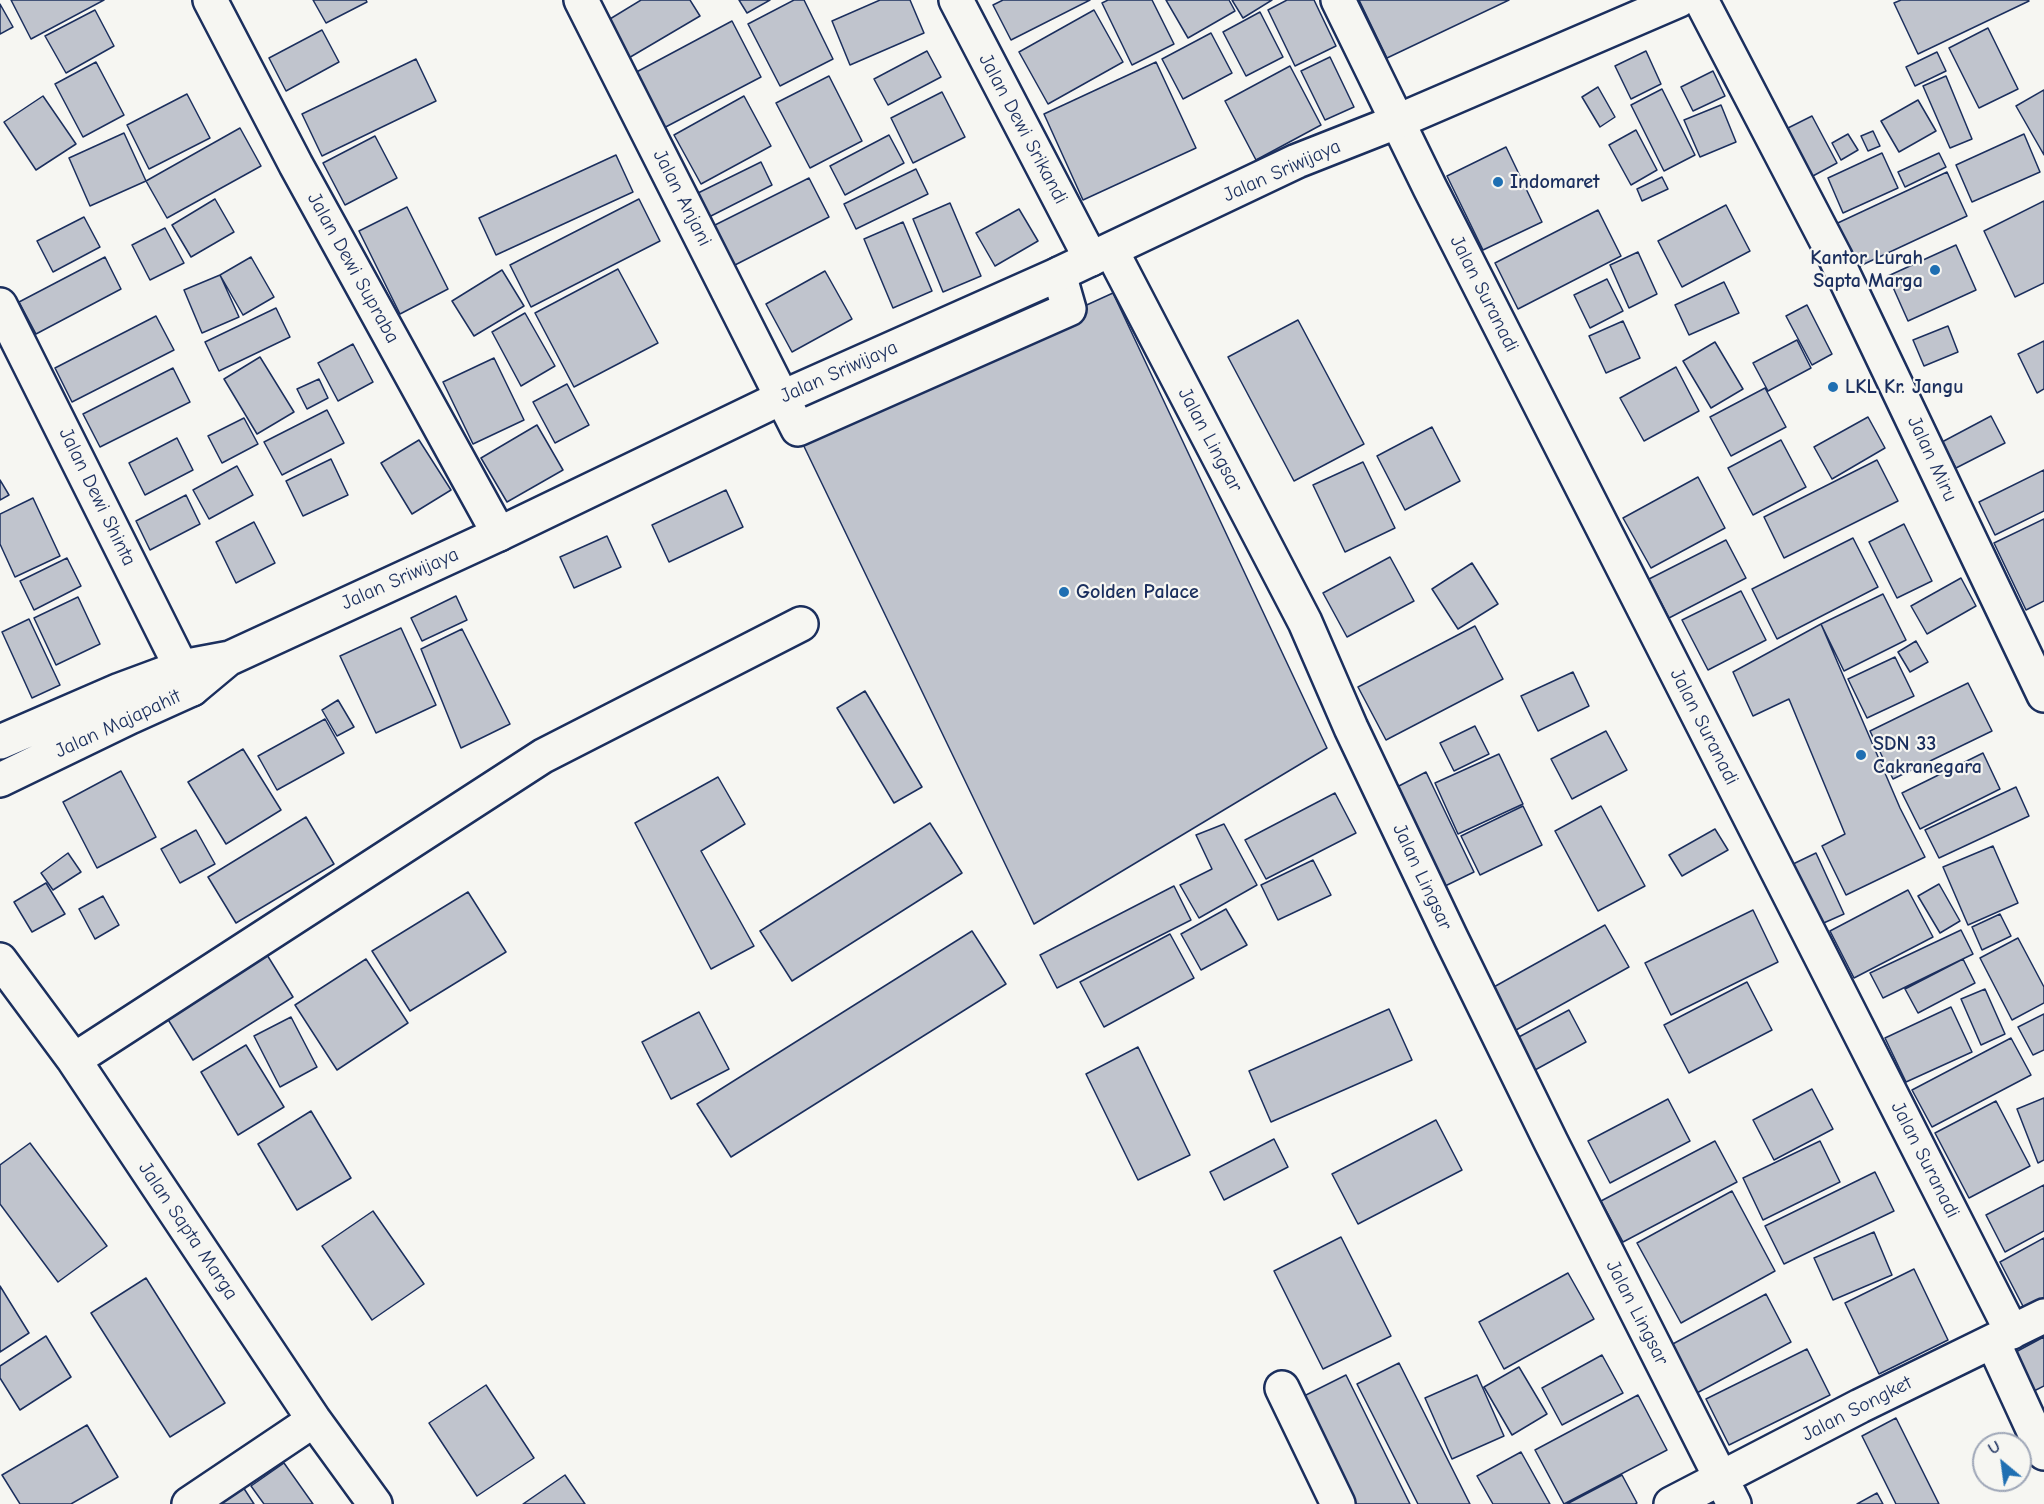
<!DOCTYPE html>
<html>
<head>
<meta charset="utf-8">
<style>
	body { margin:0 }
	#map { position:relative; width:2044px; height:1504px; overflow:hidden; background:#f6f6f2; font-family:"Comic Neue",sans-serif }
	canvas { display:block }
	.north { position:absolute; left:1972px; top:1432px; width:60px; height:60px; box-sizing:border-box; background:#f6f6f2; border:2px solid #9ea6b7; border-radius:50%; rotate:331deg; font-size:16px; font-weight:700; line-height:24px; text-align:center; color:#1b2f5e }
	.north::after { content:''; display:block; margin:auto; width:21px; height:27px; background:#1f6fb2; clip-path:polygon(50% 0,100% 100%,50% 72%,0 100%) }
</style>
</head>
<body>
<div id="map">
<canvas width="2044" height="1504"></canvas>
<div class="north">U</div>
</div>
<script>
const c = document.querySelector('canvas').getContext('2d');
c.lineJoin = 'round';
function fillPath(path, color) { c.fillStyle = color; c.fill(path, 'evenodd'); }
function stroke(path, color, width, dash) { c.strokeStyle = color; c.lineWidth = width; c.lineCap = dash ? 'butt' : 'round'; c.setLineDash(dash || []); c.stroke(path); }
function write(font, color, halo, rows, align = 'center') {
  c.font = font + ' "Comic Neue",sans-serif'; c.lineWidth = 4.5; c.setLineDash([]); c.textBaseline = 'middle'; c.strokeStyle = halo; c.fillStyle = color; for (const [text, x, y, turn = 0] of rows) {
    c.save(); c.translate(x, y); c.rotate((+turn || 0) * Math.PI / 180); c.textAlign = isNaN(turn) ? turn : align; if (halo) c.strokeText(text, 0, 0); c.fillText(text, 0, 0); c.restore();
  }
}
const building = new Path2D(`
	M11 0H104L31 39Z
	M313 0H366L367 2 326 23Z
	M641 0H690L700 16 627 59 605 22Z
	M739 0H770L747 13Z
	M794 0H804L833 59 780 86 748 24Z
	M880 0H910L924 33 850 65 832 21Z
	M1003 0H1090L1011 40 993 5Z
	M1108 0H1152L1174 44 1132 65 1102 3Z
	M1166 0H1229L1235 11 1188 38Z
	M1232 0H1272L1243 18Z
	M1287 0H1314L1336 46 1295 66 1268 10Z
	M1359 0H1509L1387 58Z
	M1901 0H2028L2029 1 1918 54 1894 3Z
	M0 4 13 27 0 34Z
	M95 10 114 46 66 73 45 36Z
	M1094 10 1123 62 1048 104 1019 52Z
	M1260 12 1283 57 1246 76 1223 32Z
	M732 21 761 77 658 131 629 76Z
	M1988 28 2018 89 1979 108 1949 48Z
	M322 30 339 62 286 91 269 58Z
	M1211 33 1232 73 1183 99 1162 59Z
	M927 51 941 77 888 105 874 79Z
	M1646 51 1661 84 1631 99 1615 66Z
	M1937 52 1946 71 1915 86 1906 67Z
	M1330 57 1354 107 1325 120 1301 71Z
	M416 59 436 101 322 156 302 114Z
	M96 62 124 115 83 137 55 84Z
	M1156 62 1196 148 1083 200 1044 114Z
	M1290 66 1321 125 1256 160 1225 101Z
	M1713 71 1725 96 1693 111 1681 87Z
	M829 76 862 141 810 168 776 103Z
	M1946 76 1972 139 1950 148 1923 86Z
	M1598 87 1615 117 1600 127 1582 97Z
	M1662 89 1695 155 1664 171 1631 105Z
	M2044 90V155L2016 106Z
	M942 92 965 137 913 163 891 118Z
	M187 94 210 138 149 169 127 125Z
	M43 96 76 144 36 170 4 122Z
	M744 96 771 146 701 184 674 135Z
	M1918 100 1936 131 1899 152 1881 121Z
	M1721 105 1736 142 1700 157 1684 120Z
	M1812 116 1837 163 1811 177 1786 129Z
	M240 128 261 166 167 218 146 181Z
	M1636 130 1657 170 1631 185 1609 145Z
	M1873 131 1880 146 1868 151 1861 136Z
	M124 133 146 181 90 206 69 158Z
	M1848 134 1858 150 1841 160 1832 143Z
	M2024 134 2040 172 1972 202 1956 165Z
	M889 135 904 163 845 195 830 166Z
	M375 136 397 178 345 205 323 163Z
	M1506 147 1542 222 1483 250 1447 176Z
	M1882 153 1898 188 1843 213 1828 178Z
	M1939 153 1946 167 1905 187 1898 172Z
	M616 155 633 192 496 255 479 218Z
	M761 162 772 185 707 218 696 194Z
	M916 169 928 194 856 229 844 204Z
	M1947 172 1967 216 1847 272 1827 228Z
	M1662 177 1668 189 1642 201 1637 189Z
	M809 178 829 217 733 266 713 226Z
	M215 199 234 232 191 257 172 225Z
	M639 199 660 241 531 307 510 265Z
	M2044 201V283L2015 297 1984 231Z
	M950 203 981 276 943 292 913 219Z
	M1726 205 1750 251 1682 287 1658 241Z
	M407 207 448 289 400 314 359 231Z
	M1019 209 1038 241 995 266 976 233Z
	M1598 210 1621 256 1518 309 1495 263Z
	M84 217 100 247 53 272 37 241Z
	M903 222 932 291 893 308 864 239Z
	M165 228 184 263 150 280 132 245Z
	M1956 245 1976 290 1908 321 1888 276Z
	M1638 252 1657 294 1629 308 1610 265Z
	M105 257 121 289 36 334 19 302Z
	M251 257 274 297 243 315 220 275Z
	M618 269 658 343 574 387 535 313Z
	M502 270 524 306 474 336 452 301Z
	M825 271 852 319 792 352 766 304Z
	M220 275 239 317 202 333 184 290Z
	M1607 279 1623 311 1590 328 1574 295Z
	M1724 282 1739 313 1689 335 1675 305Z
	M1113 293 1327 748 1034 924 799 436Z
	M1807 305 1832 354 1812 365 1786 316Z
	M276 308 290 337 219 371 205 342Z
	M525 313 555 366 521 386 492 332Z
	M156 316 174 350 72 402 55 368Z
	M1298 320 1364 444 1294 481 1228 357Z
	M1623 321 1640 358 1606 373 1589 336Z
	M1948 326 1958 352 1924 366 1913 340Z
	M1797 340 1811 368 1768 391 1753 363Z
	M2044 341V389L2037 393 2018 354Z
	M1715 342 1743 389 1711 408 1683 361Z
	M353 344 373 382 338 401 318 363Z
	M260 357 294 412 257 434 224 379Z
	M494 358 524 420 473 444 443 382Z
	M1676 367 1699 411 1644 441 1620 398Z
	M173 368 190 402 100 447 83 414Z
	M319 379 328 398 307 409 297 389Z
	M567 384 589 425 555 443 533 402Z
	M1765 388 1786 427 1731 456 1710 417Z
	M327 410 344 443 282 475 264 442Z
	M1991 416 2005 443 1956 468 1942 442Z
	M1868 417 1885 448 1832 479 1814 447Z
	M244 418 258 444 222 463 208 436Z
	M537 425 563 470 507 502 481 458Z
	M1432 427 1460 481 1405 510 1377 456Z
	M177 438 193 470 145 495 129 463Z
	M419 440 451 490 412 514 381 463Z
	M1781 440 1806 487 1753 515 1728 468Z
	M331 459 348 495 303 516 286 481Z
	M1877 460 1898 501 1784 558 1764 517Z
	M1363 462 1395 528 1345 552 1313 485Z
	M237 466 253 495 209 519 193 490Z
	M2044 470V511L1995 535 1979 502Z
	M1698 477 1725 528 1651 568 1623 518Z
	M0 480 9 495 0 500Z
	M726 490 743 527 669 562 652 525Z
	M186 495 200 524 150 550 136 521Z
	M33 498 60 556 15 577 0 544V514Z
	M2044 519V601L2026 610 1994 543Z
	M254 522 275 563 236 583 216 542Z
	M1904 524 1932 581 1897 598 1869 542Z
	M607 536 621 567 574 588 560 557Z
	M1853 538 1878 587 1777 639 1752 589Z
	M1726 540 1746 578 1669 618 1649 579Z
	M1390 557 1414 601 1347 637 1323 593Z
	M67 558 81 586 34 610 20 581Z
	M1472 563 1498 604 1458 629 1432 589Z
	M1961 578 1976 606 1927 634 1911 606Z
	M1741 591 1766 640 1708 670 1682 620Z
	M1883 594 1906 640 1844 671 1821 624Z
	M456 596 467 620 422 641 411 618Z
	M78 597 100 644 56 665 34 618Z
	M29 619 60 685 32 698 2 632Z
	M1821 624 1900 808 1925 857 1846 895 1822 846 1845 834 1789 699 1753 716 1733 672Z
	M1475 626 1503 679 1386 740 1358 687Z
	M401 628 436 705 376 733 340 656Z
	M462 629 510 724 461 748 421 649Z
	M1916 641 1928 662 1910 672 1898 652Z
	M1895 657 1914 696 1867 718 1848 679Z
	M1573 672 1589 706 1538 731 1521 696Z
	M1968 683 1992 731 1893 779 1870 731Z
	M865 691 922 787 894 803 837 708Z
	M338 700 354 727 337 736 322 710Z
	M325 719 344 753 277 790 258 756Z
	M1475 726 1489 754 1454 771 1440 743Z
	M1606 731 1627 770 1572 799 1551 759Z
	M243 749 281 810 226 844 188 782Z
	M1983 753 2000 789 1920 829 1902 793Z
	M1499 754 1523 804 1458 834 1435 783Z
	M121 771 156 837 97 868 63 802Z
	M1426 772 1474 872 1443 887 1395 788Z
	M718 777 745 824 701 851 754 946 711 969 635 823Z
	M2016 787 2029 816 1939 858 1925 830Z
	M1335 793 1356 833 1266 879 1245 840Z
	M1523 806 1542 845 1480 875 1461 836Z
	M1601 806 1645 886 1598 911 1555 831Z
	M306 817 334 864 236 923 208 877Z
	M930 823 962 873 792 981 760 931Z
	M1224 824 1257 885 1199 918 1180 885 1212 869 1196 835Z
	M1715 829 1728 850 1682 876 1669 855Z
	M196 830 215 864 180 883 161 849Z
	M1993 846 2018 903 1968 925 1943 867Z
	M68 853 81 872 53 890 41 873Z
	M1816 853 1844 914 1819 925 1791 865Z
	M1313 860 1331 895 1278 920 1261 885Z
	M46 883 65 914 32 932 14 902Z
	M1939 884 1960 921 1940 933 1918 896Z
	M1174 886 1191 920 1057 988 1040 955Z
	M1908 890 1933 937 1854 978 1830 931Z
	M468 892 506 952 410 1011 372 951Z
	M103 896 119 925 95 939 79 909Z
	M1226 909 1247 945 1201 970 1181 934Z
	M1753 910 1778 962 1671 1015 1645 963Z
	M2000 914 2011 936 1982 950 1972 927Z
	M1605 925 1629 967 1516 1030 1492 988Z
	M1961 930 1973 954 1883 998 1870 973Z
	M972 931 1006 984 731 1157 697 1104Z
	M1170 934 1194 978 1104 1027 1080 982Z
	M2018 938 2044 987V1003L2012 1020 1980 958Z
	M264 950 293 997 193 1060 164 1013Z
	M366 959 408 1023 337 1070 295 1005Z
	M1963 959 1975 983 1918 1013 1905 989Z
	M1747 982 1772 1030 1689 1073 1664 1025Z
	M1985 989 2005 1034 1981 1045 1961 999Z
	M1951 1007 1972 1052 1906 1082 1885 1038Z
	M1389 1009 1412 1060 1271 1122 1249 1071Z
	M1569 1010 1586 1042 1535 1070 1517 1038Z
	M699 1012 729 1069 671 1099 642 1042Z
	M2044 1014V1050L2033 1055 2018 1027Z
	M291 1017 317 1067 280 1087 254 1036Z
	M2011 1038 2031 1075 1932 1127 1912 1090Z
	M246 1045 284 1107 238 1135 201 1072Z
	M1138 1047 1190 1155 1138 1180 1086 1074Z
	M1812 1089 1833 1129 1774 1160 1753 1120Z
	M2044 1098V1160L2038 1163 2017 1109Z
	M1668 1099 1690 1141 1610 1183 1588 1141Z
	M1996 1101 2030 1166 1969 1198 1935 1133Z
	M311 1111 351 1178 297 1210 258 1144Z
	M1436 1120 1462 1170 1358 1224 1332 1174Z
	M1274 1139 1288 1167 1224 1200 1210 1172Z
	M1715 1141 1737 1182 1623 1242 1601 1201Z
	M1820 1141 1840 1182 1763 1220 1743 1178Z
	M30 1143 107 1246 58 1282 0 1204V1165Z
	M1875 1172 1894 1211 1784 1264 1765 1226Z
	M2044 1185V1231L2005 1252 1986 1215Z
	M1732 1191 1775 1271 1681 1323 1637 1243Z
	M373 1211 424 1284 372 1320 322 1246Z
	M1874 1232 1892 1275 1833 1300 1814 1258Z
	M1341 1237 1391 1336 1323 1369 1274 1271Z
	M2044 1238V1302L2026 1312 2000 1262Z
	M1914 1269 1948 1340 1879 1374 1845 1303Z
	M1568 1273 1594 1319 1504 1369 1479 1322Z
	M146 1278 225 1403 170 1437 91 1313Z
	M0 1286 29 1333 0 1352Z
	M1766 1294 1791 1342 1695 1394 1669 1346Z
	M46 1336 71 1377 20 1410 0 1378V1366Z
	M2044 1337V1386L2032 1392 2012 1354Z
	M1807 1349 1830 1395 1729 1445 1706 1399Z
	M1602 1355 1623 1393 1562 1425 1542 1388Z
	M1399 1363 1470 1504H1418L1357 1384Z
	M1519 1367 1547 1414 1512 1435 1484 1387Z
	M1346 1375 1410 1504H1343L1292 1402Z
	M1477 1375 1504 1436 1452 1459 1425 1398Z
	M486 1385 534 1458 477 1496 429 1423Z
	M1638 1395 1667 1450 1564 1504 1535 1450Z
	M1896 1418 1939 1504H1896L1862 1436Z
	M87 1425 118 1477 71 1504H20L2 1475Z
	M1521 1452 1550 1504H1493L1477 1476Z
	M284 1463 313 1504H264L251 1486Z
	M565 1475 585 1504H523Z
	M1622 1475 1637 1503 1635 1504H1567Z
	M243 1487 254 1504H217Z
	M1877 1493 1883 1504H1857Z`);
const minor = new Path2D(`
	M210 0 296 165 499 534
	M581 0 798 429 1069 309 1059 274
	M956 0 1091 259
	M1338 0 1430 188 2012 1332
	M1701 0 1835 257 2044 695
	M1111 250 1305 622 1351 728 1451 938 1551 1142 1734 1504
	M0 305 192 689
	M0 960 74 1060 314 1420 375 1504
	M74 1060 543 756 801 624
	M1993 1342 2044 1453
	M1282 1388 1338 1504
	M189 1504 314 1420
	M1671 1504 1860 1406 2044 1316`);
const major = new Path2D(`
	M0 742 120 690 182 667 230 658 499 534 783 397 1059 274 1297 161 1396 122 1679 0
	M0 780 130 717 192 689 228 659`);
const markers = [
	[1498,182,6,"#1f6fb2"],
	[1935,270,6,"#1f6fb2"],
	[1833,387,6,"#1f6fb2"],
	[1064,592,6,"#1f6fb2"],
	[1861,755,6,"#1f6fb2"]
];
const streetNames = [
	["Jalan Dewi Srikandi",1023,129,62],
	["Jalan Sriwijaya",1282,171,-24],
	["Jalan Anjani",682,198,63],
	["Jalan Dewi Supraba",353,268,61],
	["Jalan Suranadi",1484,294,63],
	["Jalan Sriwijaya",839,372,-24],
	["Jalan Lingsar",1210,440,62],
	["Jalan Miru",1932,459,65],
	["Jalan Dewi Shinta",97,497,64],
	["Jalan Sriwijaya",400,579,-24],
	["Jalan Majapahit",118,724,-25],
	["Jalan Suranadi",1704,727,63],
	["Jalan Lingsar",1422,877,65],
	["Jalan Suranadi",1925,1160,63],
	["Jalan Sapta Marga",188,1231,56],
	["Jalan Lingsar",1637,1313,63],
	["Jalan Songket",1857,1409,-27]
];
const poiNames = [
	["Indomaret",1510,182],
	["Kantor Lurah",1923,258,"right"],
	["Sapta Marga",1923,281,"right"],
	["LKL Kr. Jangu",1845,387],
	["Golden Palace",1076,592],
	["SDN 33",1873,744],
	["Cakranegara",1873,767]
];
fillPath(building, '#c0c4cd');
stroke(building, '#1b2f5e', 1.5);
stroke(minor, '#1b2f5e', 38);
stroke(major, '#1b2f5e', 38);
stroke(minor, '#f6f6f2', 33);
stroke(major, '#f6f6f2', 33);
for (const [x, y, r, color] of markers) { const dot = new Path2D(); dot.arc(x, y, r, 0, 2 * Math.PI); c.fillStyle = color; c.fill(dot); stroke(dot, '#f6f6f2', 2); }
write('20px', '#1b2f5e', '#f6f6f2', streetNames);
write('bold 20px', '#1b2f5e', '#f6f6f2', poiNames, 'left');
</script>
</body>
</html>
